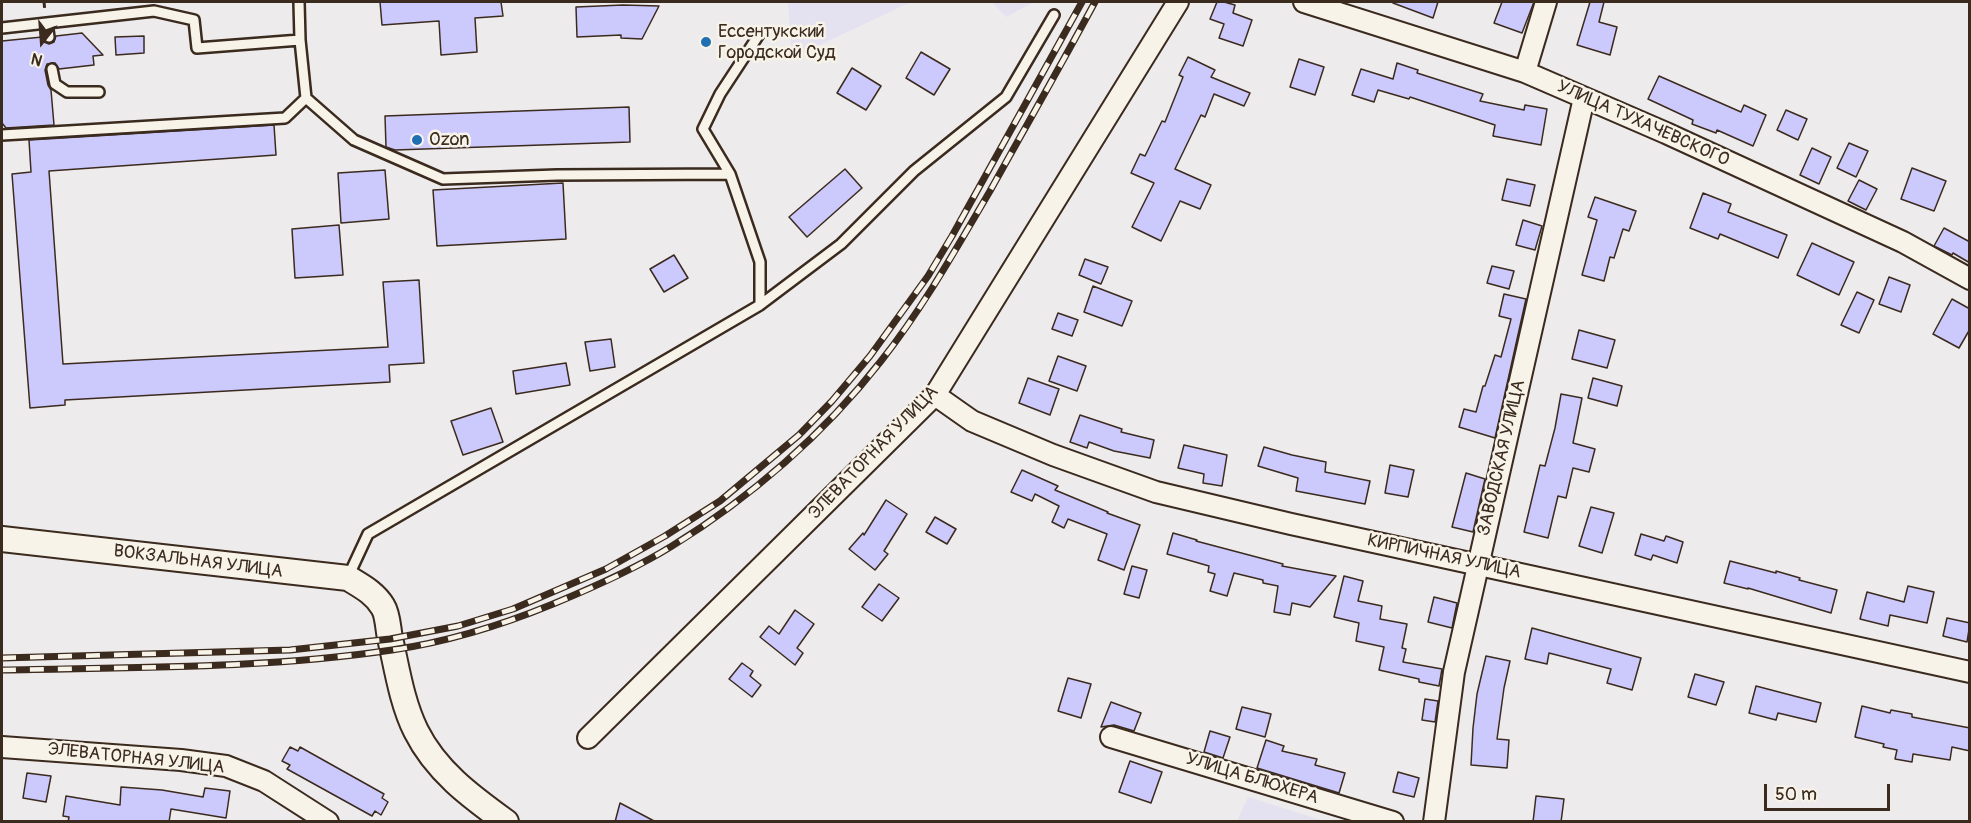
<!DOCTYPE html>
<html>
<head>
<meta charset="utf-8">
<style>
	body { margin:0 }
	#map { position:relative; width:1971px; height:823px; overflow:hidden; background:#eeebec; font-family:Pangolin,sans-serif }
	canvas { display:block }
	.frame { position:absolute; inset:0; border:3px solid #3b2a1e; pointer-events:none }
	.north { position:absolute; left:12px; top:12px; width:60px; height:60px; -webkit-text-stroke:4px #f7f3e8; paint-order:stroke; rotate:197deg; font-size:16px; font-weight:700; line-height:24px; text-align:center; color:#3b2a1e }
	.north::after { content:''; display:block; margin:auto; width:21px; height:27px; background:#3b2a1e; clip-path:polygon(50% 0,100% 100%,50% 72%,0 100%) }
	.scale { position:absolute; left:1764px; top:784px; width:126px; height:27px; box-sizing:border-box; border:3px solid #3b2a1e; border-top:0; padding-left:8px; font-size:18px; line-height:21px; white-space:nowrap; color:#3b2a1e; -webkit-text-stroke:4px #f7f3e8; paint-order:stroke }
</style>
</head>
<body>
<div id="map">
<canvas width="1971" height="823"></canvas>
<div class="frame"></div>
<div class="north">N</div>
<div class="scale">50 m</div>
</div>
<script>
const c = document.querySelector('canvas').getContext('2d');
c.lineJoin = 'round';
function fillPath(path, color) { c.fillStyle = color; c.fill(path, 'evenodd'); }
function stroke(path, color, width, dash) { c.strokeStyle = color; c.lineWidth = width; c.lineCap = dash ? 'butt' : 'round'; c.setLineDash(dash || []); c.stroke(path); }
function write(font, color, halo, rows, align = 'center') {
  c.font = font + ' Pangolin,sans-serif'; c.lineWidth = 5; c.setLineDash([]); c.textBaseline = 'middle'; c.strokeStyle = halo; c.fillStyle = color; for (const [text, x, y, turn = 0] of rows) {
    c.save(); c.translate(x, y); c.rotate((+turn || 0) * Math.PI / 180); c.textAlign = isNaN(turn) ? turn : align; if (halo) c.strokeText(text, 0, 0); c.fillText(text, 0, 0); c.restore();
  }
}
const built = new Path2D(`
	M788 2H911L792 58Z
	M992 2H1034L1006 17Z
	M1248 797 1324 821H1237Z`);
const building = new Path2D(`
	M380 2H501L503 16 475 18 477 52 441 55 439 21 382 25Z
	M1217 2H1224L1235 5 1233 13 1252 20 1243 46 1219 38 1224 24 1210 19Z
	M1393 2H1438L1433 18 1393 3Z
	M1502 2H1534L1522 33 1494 23Z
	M1590 2H1604L1599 22 1617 27 1610 55 1577 45Z
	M623 5 659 6 642 39 621 38V35L577 37 576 7Z
	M82 33 103 55 93 56 94 65 59 69 55 63 47 64 45 70 48 85 51 90 54 125 6 128 2 123V41L42 37 44 42 49 44 54 42 56 36Z
	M144 36V53L116 55 115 37Z
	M921 52 950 69 934 95 906 78Z
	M1188 57 1215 70 1211 77 1250 93 1244 106 1214 94 1205 117 1201 115 1175 169 1211 185 1200 209 1180 201 1161 241 1132 227 1154 183 1131 173 1140 154 1145 156 1162 121 1165 122 1183 77 1179 75Z
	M1299 59 1324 67 1315 95 1290 87Z
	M1397 63 1418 70 1417 73 1483 94 1480 101 1524 110 1525 105 1547 109 1541 145 1493 136 1495 125 1410 97 1409 99 1378 90 1374 102 1352 95 1361 69 1393 79Z
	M852 68 881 86 866 110 837 93Z
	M1659 76 1741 112 1744 105 1766 115 1753 146 1717 130 1716 133 1692 124 1693 120 1648 99Z
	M629 107 630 142 395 150 386 147 385 116Z
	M1786 110 1807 119 1798 140 1777 130Z
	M274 125 276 155 49 171 63 364 388 347 383 282 419 280 424 363 389 365 390 382 65 400V405L30 408 12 174 31 172 29 140Z
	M1849 143 1868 151 1856 177 1837 168Z
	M1812 148 1831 157 1819 184 1800 175Z
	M1912 168 1946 181 1934 211 1901 199Z
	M845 169 862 188 807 237 789 217Z
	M385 170 389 219 341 223 338 173Z
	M1507 179 1535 185 1530 206 1502 200Z
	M1859 180 1877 189 1866 210 1848 201Z
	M563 183 566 239 437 246 433 190Z
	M1703 193 1731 204 1728 212 1787 235 1778 258 1720 234 1718 239 1690 228Z
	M1595 197 1636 211 1629 231 1623 229 1614 258 1610 257 1604 281 1582 275 1597 220 1588 217Z
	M1523 220 1542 226 1535 250 1516 245Z
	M339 225 343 275 295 278 292 229Z
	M1944 228 1970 242V263L1953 253 1952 255 1934 246Z
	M1812 243 1854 262 1839 295 1797 275Z
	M674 255 688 278 664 292 650 269Z
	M1085 259 1108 267 1101 284 1079 275Z
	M1492 266 1514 271 1509 289 1487 283Z
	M1889 277 1910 285 1901 312 1879 304Z
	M1093 286 1132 301 1122 326 1084 312Z
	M1857 292 1874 300 1859 333 1841 325Z
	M1504 294 1526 299 1495 438 1459 427 1464 409 1476 412 1483 386H1485L1495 355 1501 357 1511 319 1499 316Z
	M1952 299 1970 309V329L1959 348 1933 334Z
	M1058 313 1078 320 1072 336 1052 329Z
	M1579 330 1615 340 1607 368 1572 359Z
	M611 339 615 367 590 371 585 342Z
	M1058 356 1086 366 1077 391 1049 381Z
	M566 363 570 385 516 394 513 371Z
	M1028 378 1059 389 1050 415 1019 403Z
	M1593 378 1622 386 1617 406 1588 398Z
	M1561 394 1582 398 1573 443 1595 449 1589 472 1573 468 1566 498 1558 496 1548 538 1524 532 1540 465 1545 466 1555 428Z
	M491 408 503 442 463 455 451 421Z
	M1080 415 1122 429 1121 432 1154 440 1150 458 1114 451 1089 442 1087 448 1070 442Z
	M1184 445 1227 455 1222 486 1203 483 1204 474 1178 468Z
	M1264 447 1292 455 1326 462 1325 472 1370 481 1365 504 1296 491 1298 478 1258 466Z
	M1390 465 1414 470 1408 497 1385 493Z
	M1022 470 1058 486 1055 490 1108 512 1107 513 1140 525 1124 570 1098 560 1107 534 1068 519 1064 528 1052 522 1059 506 1035 494 1032 501 1011 492Z
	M1466 473 1485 479 1473 532 1452 527Z
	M886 500 907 514 884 551 888 554 875 570 849 549 863 533 864 535Z
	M1591 507 1614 513 1602 553 1579 546Z
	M935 517 956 529 947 544 926 532Z
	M1173 533 1197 540 1196 541 1283 564 1282 566 1336 576 1310 607 1292 603 1290 615 1274 612 1278 586 1263 583V580L1234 573 1227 596 1210 591 1215 574 1208 572 1209 566 1167 554Z
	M1641 534 1664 541 1666 536 1683 542 1677 563 1653 555 1651 560 1635 555Z
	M1730 561 1776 573V571L1800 578 1799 580 1837 590 1831 613 1748 588V589L1724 583Z
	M1132 566 1147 570 1139 598 1124 594Z
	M1344 576 1363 581 1358 601 1382 606 1380 619 1407 624 1402 648 1406 649 1403 662 1442 669 1439 686 1419 682V679L1379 670 1384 647 1356 641 1359 623 1334 617Z
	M879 584 899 598 882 621 862 607Z
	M1908 586 1934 592 1927 623 1890 615 1888 626 1860 619 1867 592 1904 602Z
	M1434 597 1457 603 1452 628 1428 622Z
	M795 610 814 624 797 648 803 653 795 665 760 637 769 626 779 634Z
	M1947 618 1970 623 1967 642 1943 636Z
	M1532 628 1641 658 1632 690 1607 683 1611 669 1549 653 1547 664 1525 659Z
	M1486 656 1510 661 1504 688 1497 739 1509 740 1507 768 1471 765 1473 728 1477 694Z
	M742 663 753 671 750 676 761 685 752 697 729 679Z
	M1695 674 1724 682 1716 705 1688 697Z
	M1068 678 1091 684 1081 718 1058 711Z
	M1756 686 1821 703 1816 722 1778 713 1776 720 1749 713Z
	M1425 699 1438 701 1435 722 1422 720Z
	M1111 702 1141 713 1134 731 1114 725 1101 727Z
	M1862 706 1890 713 1891 710 1912 714V717L1970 728V751L1952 747 1950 760 1913 754 1912 762 1895 759 1897 750 1883 747 1884 744 1855 737Z
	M1242 707 1271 714 1265 737 1236 729Z
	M1210 731 1230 737 1223 758 1204 752Z
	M1266 740 1284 746 1282 751 1317 759 1315 765 1345 773 1339 793 1257 768Z
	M290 747 298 751 300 747 384 794 382 798 388 802 381 815 375 811 372 816 287 769 290 765 282 761Z
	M1130 761 1162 772 1151 803 1119 792Z
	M1398 772 1419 778 1414 797 1393 792Z
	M27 773 51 776 46 802 23 798Z
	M121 787 162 790 203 797 205 788 230 791 226 818 171 809 169 822H68L69 817 63 816 66 796 120 805Z
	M1536 796 1564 799 1561 822H1533Z
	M620 803 656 822H615Z`);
const path = new Path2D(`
	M44 2 45 12`);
const service = new Path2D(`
	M47 23 49 37
	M2 28 154 11 194 20 197 48 300 40 299 2
	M300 40 306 98 354 140 443 179 557 175 730 174 760 262V305L368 534 348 577
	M52 69 55 84 67 92H99
	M2 135 285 118 306 98
	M730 174 703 129 720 94 760 33
	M760 305 841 244 914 171 1006 97 1054 15`);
const minor = new Path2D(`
	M1304 2 1525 72 1666 133 1903 242 1970 279
	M1525 72 1546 2
	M935 395 972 421 1053 455 1156 492 1291 524 1970 672
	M1111 737 1393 822
	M588 738 935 395 1178 2
	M2 747 181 760 226 766 264 781 328 822
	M1434 822 1454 672 1584 98`);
const tertiary = new Path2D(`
	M2 539 348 578C361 586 375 593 383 607 388 615 388 629 390 638 397 669 402 703 416 731 436 771 470 796 506 822`);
const rail = new Path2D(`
	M2 658 290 650 390 639 458 626 513 609 606 569 665 536 720 501 799 435 832 401 870 356 928 276 952 236 1082 2
	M2 670C131 667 264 669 392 650 447 642 502 625 553 604 594 587 635 569 672 546 750 498 824 434 881 361 923 308 956 249 990 191 1025 128 1061 65 1095 2`);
const markers = [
	[706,42,6,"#1f6fb2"],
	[417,140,6,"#1f6fb2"]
];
const poiNames = [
	["Ессентукский",718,32],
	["Городской Суд",718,53],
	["Ozon",429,140]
];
const streetNames = [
	["УЛИЦА ТУХАЧЕВСКОГО",1643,124,24],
	["ЭЛЕВАТОРНАЯ УЛИЦА",874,453,-46],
	["ЗАВОДСКАЯ УЛИЦА",1502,458,-77],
	["КИРПИЧНАЯ УЛИЦА",1444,557,12],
	["ВОКЗАЛЬНАЯ УЛИЦА",198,562,7],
	["ЭЛЕВАТОРНАЯ УЛИЦА",136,759,6],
	["УЛИЦА БЛЮХЕРА",1252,779,17]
];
fillPath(built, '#e4e1f1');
fillPath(building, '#ccc9fc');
stroke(building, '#3b2a1e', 1.5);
stroke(service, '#3b2a1e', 14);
stroke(minor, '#3b2a1e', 24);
stroke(tertiary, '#3b2a1e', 28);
stroke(path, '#3b2a1e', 3, [6, 4.5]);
stroke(service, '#f7f3e8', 9);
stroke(minor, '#f7f3e8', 20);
stroke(tertiary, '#f7f3e8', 24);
stroke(rail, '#3b2a1e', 7);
stroke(rail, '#f7f3e8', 4.5, [14]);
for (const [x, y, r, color] of markers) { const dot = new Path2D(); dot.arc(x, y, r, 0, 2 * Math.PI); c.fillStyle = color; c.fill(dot); stroke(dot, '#f7f3e8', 2); }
write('18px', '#3b2a1e', '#f7f3e8', poiNames, 'left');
write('18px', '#3b2a1e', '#f7f3e8', streetNames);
</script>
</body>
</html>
